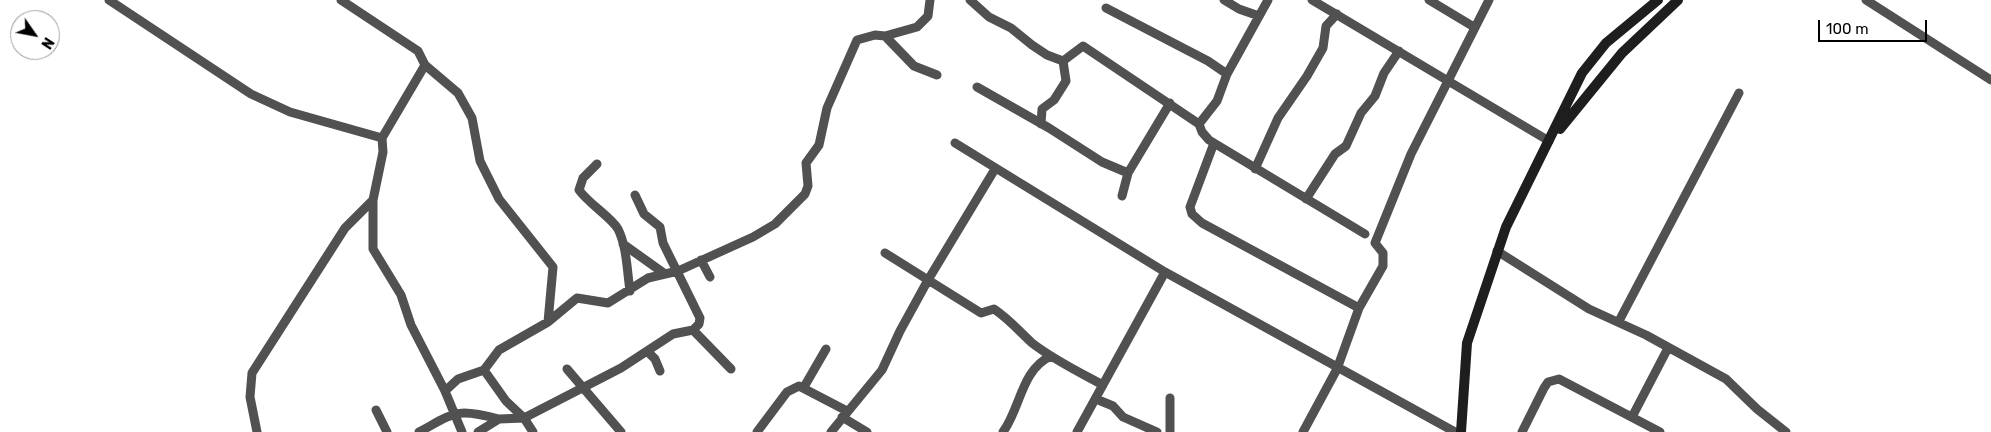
<!DOCTYPE html>
<html>
<head>
<meta charset="utf-8">
<style>
	body { margin:0 }
	#map { position:relative; width:1991px; height:432px; overflow:hidden; background:#fff; font-family:Rubik,sans-serif }
	canvas { display:block }
	.north { position:absolute; left:10px; top:10px; width:50px; height:50px; box-sizing:border-box; background:#fff; border:1px solid #999; border-radius:50%; rotate:123deg; font-size:14px; font-weight:700; line-height:20px; text-align:center; color:#000 }
	.north::after { content:''; display:block; margin:auto; width:18px; height:22px; background:#000; clip-path:polygon(50% 0,100% 100%,50% 72%,0 100%) }
	.scale { position:absolute; left:1818px; top:20px; width:109px; height:22px; box-sizing:border-box; border:2px solid #000; border-top:0; padding-left:6px; font-size:15px; line-height:18px; white-space:nowrap; color:#000; -webkit-text-stroke:4px #fff; paint-order:stroke }
</style>
</head>
<body>
<div id="map">
<canvas width="1991" height="432"></canvas>
<div class="north">N</div>
<div class="scale">100 m</div>
</div>
<script>
const c = document.querySelector('canvas').getContext('2d');
c.lineJoin = 'round';
function stroke(path, color, width, dash) { c.strokeStyle = color; c.lineWidth = width; c.lineCap = dash ? 'butt' : 'round'; c.setLineDash(dash || []); c.stroke(path); }
const street = new Path2D(`
	M109 0 251 94 290 112 382 138 383 152 373 200V249L401 295 411 325 445 391 462 432
	M341 0 418 51 425 65 458 93 472 118 480 161 499 199 553 267 548 322
	M970 0 989 17 1011 28 1032 45 1047 55 1063 61
	M1224 0 1239 9 1259 16
	M1312 0 1549 141
	M1429 0 1474 27
	M1866 0 1991 80
	M1106 8 1208 61 1227 74
	M885 36 917 27 928 16 930 0
	M977 87 1049 128 1102 162 1128 173
	M1041 124 1042 109 1054 100 1066 81 1063 61 1083 46 1199 124 1202 132 1209 140 1365 234
	M1199 124 1217 101 1227 74 1268 0
	M382 138 425 65
	M955 143 1165 272 1455 432
	M1214 143 1190 207 1192 214 1202 223 1359 308
	M597 164 583 178 579 190C589 204 611 217 618 229 627 247 627 271 630 291
	M1255 169 1278 118 1307 76 1323 48 1326 26 1337 14
	M1122 196 1128 173 1170 103
	M1306 199 1335 154 1346 146 1361 113 1375 96 1384 73 1399 51
	M623 244 665 274
	M1497 251 1589 309 1646 335 1726 379 1757 409 1786 432
	M885 253 981 313 994 309C1009 319 1019 331 1032 343 1054 360 1079 372 1103 385
	M701 260 710 277
	M1619 321 1739 93
	M693 330 731 369
	M647 351 655 359 660 371
	M567 369 621 432
	M484 370 506 401 524 418 533 432
	M804 387 826 349
	M445 391 458 379 484 370 499 350 548 322 577 298 608 303 648 278 678 271 753 237 775 224 805 194 808 186 806 163 819 145 827 108 857 40 875 35 885 36 914 66 937 75
	M1170 398V432
	M1096 399 1113 406 1123 417 1157 432
	M376 410 387 432
	M842 417 867 432
	M1632 417 1668 348
	M257 432 250 397 252 373 345 228 373 200
	M419 432C456 412 456 408 499 419
	M478 432 499 419 524 418 621 368 673 334 693 330 699 324 700 318 663 243 660 227 644 214 635 195
	M757 432 787 392 799 386 847 411
	M831 432 882 370 900 331 928 280 995 169
	M1003 432C1021 407 1021 370 1051 356
	M1077 432 1165 272
	M1303 432 1337 369 1359 308 1383 266V253L1375 243 1411 154 1489 0
	M1522 432 1544 388 1548 382 1559 379 1660 432`);
const secondary = new Path2D(`
	M1560 129 1622 53 1678 0
	M1461 432 1467 343 1506 227 1582 73 1606 43 1658 0`);
stroke(street, '#515151', 9);
stroke(secondary, '#1e1e1e', 10);
</script>
</body>
</html>
